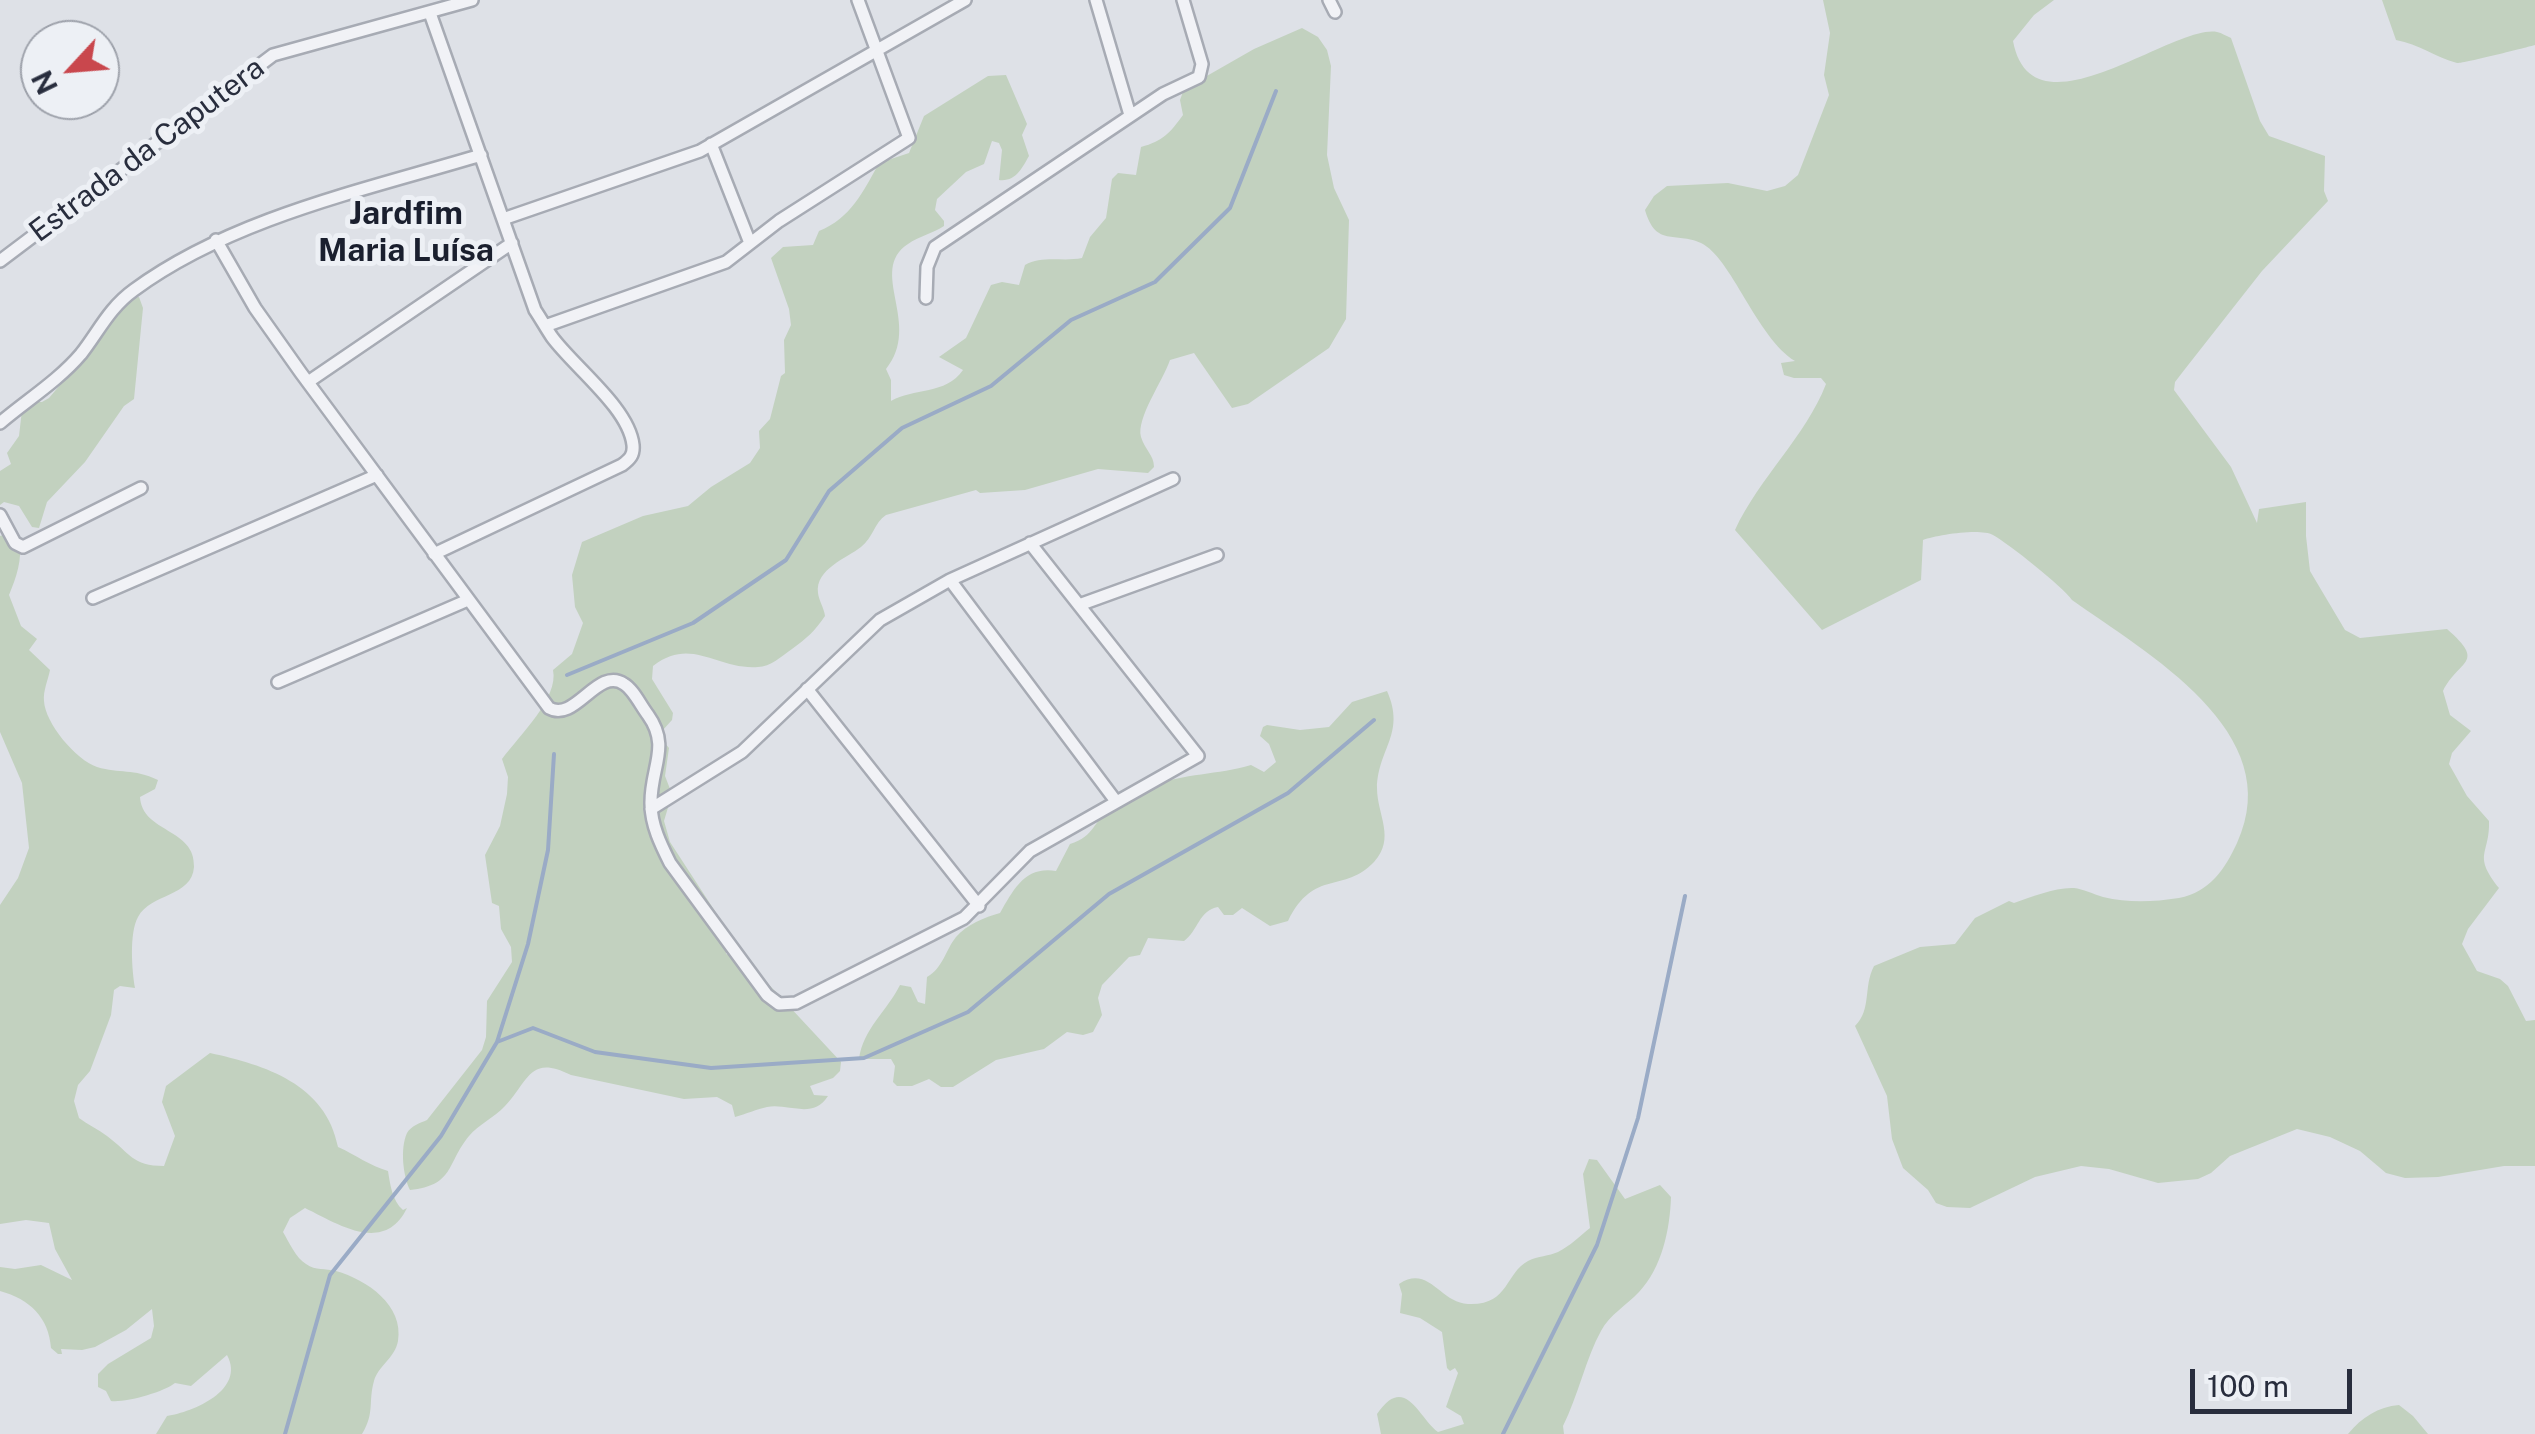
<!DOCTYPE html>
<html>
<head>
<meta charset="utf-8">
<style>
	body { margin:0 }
	#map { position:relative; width:2535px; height:1434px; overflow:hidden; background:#dee1e7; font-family:"Public Sans",sans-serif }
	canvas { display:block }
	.north { position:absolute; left:20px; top:20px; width:100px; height:100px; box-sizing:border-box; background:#edf0f5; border:2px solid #9ea2ab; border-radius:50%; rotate:244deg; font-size:28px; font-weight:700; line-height:40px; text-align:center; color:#282d3d }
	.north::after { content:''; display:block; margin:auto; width:35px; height:45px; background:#c9474d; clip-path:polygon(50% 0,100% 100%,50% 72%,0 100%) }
	.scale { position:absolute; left:2190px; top:1369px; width:162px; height:45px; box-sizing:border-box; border:5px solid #282d3d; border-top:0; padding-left:12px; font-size:30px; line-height:35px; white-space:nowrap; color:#282d3d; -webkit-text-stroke:8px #edf0f5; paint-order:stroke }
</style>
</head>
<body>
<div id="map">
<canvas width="2535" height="1434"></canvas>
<div class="north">N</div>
<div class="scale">100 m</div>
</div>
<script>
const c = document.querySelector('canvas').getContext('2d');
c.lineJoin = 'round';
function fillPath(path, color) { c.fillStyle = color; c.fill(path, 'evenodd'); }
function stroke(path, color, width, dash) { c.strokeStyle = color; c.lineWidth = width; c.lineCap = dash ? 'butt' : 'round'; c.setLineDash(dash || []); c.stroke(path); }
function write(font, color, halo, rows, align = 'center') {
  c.font = font + ' "Public Sans",sans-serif'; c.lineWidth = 10; c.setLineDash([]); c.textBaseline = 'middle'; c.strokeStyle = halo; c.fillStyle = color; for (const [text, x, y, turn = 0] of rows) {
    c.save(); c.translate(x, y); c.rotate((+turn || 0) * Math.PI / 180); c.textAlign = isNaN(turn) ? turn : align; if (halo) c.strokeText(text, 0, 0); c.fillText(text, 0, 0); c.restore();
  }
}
const green = new Path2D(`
	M1823 0H2054L2034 15 2013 41C2032 142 2172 24 2217 32 2222 33 2226 36 2231 38L2260 121 2269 136 2325 156 2324 191 2328 201 2262 271 2185 369 2175 382 2174 390 2231 467 2257 523 2259 509 2306 502V536L2310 571 2345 630 2360 638 2447 629C2487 664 2459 659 2443 691L2450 715 2471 731 2452 753 2449 764 2467 796 2489 821C2490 855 2472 854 2499 888L2468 929 2462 944 2477 971 2500 979 2508 986 2526 1021 2535 1020V1166H2504L2438 1177 2405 1178 2386 1173 2360 1151 2330 1137 2297 1129 2230 1156 2211 1173 2198 1179 2158 1183 2109 1169 2081 1166 2035 1177 1970 1208 1947 1207 1936 1203 1928 1190 1903 1168 1892 1139 1887 1096 1855 1026C1872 1009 1863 987 1874 966L1920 947 1955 944 1975 918 2009 901 2014 903C2031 897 2056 887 2074 888 2083 889 2093 894 2103 897 2128 903 2153 902 2179 898 2210 892 2225 869 2237 843 2289 732 2146 653 2072 600 2062 586 2009 544 1993 535 1980 528 1937 535 1923 540L1921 580 1822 630 1735 530C1759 478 1806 436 1826 384L1821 378H1794L1784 375 1781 363 1795 361C1757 338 1731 257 1701 243 1675 231 1656 248 1645 210L1654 196 1667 186 1728 183 1767 191 1785 186 1798 175 1829 95 1824 75 1830 33Z
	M2382 0H2535V45C2528 47 2461 64 2457 63 2435 57 2419 44 2396 40Z
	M1302 28 1318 37 1327 50 1331 66 1327 155 1334 188 1349 220 1346 319 1329 348 1248 404 1232 408 1194 353 1170 360C1163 381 1136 418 1141 437 1145 450 1154 455 1154 467L1148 473 1098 469 1025 490 980 493 976 490 886 515C874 523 873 538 861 547 847 558 815 569 818 593 819 601 824 608 825 616 815 631 806 639 792 649 782 656 770 667 758 667 716 670 692 636 653 666L652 679 673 713 672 720 652 742H664L669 748 665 776 672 794 664 821 670 842 722 922 728 936 726 954 746 960 841 1062 840 1071 833 1078 810 1086 814 1095 828 1096C813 1120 789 1103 767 1107 757 1109 746 1114 735 1117L732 1105 717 1097 684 1099 571 1075C529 1054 529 1081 505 1106 494 1118 479 1124 469 1136 446 1164 455 1185 410 1190 403 1176 400 1148 407 1133 411 1126 420 1123 427 1120L482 1050 486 1037 487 1001 512 962 511 947 501 929 499 906 492 903 485 855 500 826 507 794 508 777 502 759C519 736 559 698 553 670L572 654 583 623 575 607 572 575 582 542 643 516 688 506 711 487 750 463 760 448 759 431 770 419 781 376 785 373 784 340 791 325 789 309 771 258 783 247 813 245 819 231C851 218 863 192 879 163L909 153 924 116 988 76 1006 75 1027 124 1022 135 1029 156C1022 168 1016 182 999 180L1002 150 999 143 992 141 984 164 966 172 937 199 935 210 944 221V226C932 234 919 236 908 244 867 271 923 324 886 369L891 380V401C913 388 946 395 963 370L939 357 966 338 991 285 1002 282 1019 285 1025 265C1042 255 1063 262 1082 258L1090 237 1106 218 1112 179 1118 173 1136 175 1141 147C1163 141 1170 133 1183 115L1180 100 1184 89 1254 49Z
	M139 297 143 308 134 399 124 406 85 462 47 502 39 528 32 527 19 506 4 502 0 505V471L11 464 7 453 19 436 22 410 30 402H42L49 398 93 346 101 331 130 298Z
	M3 535 19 540C23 559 16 578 9 595L21 626 37 639 29 650 50 670C48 680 43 691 44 701 45 723 76 760 97 767 120 774 133 768 158 780L155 789 140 797C142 833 196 828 194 867 192 897 151 893 138 917 129 933 132 971 135 988L120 986 114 990 111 1015 90 1071 78 1085 74 1101 79 1118C88 1125 98 1129 107 1136 130 1153 132 1166 164 1166L175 1136 162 1102 166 1086 210 1053C265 1065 326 1084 338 1147 356 1155 370 1166 388 1171 390 1183 392 1201 403 1210L407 1208C384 1255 338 1224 305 1208L290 1218 283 1232C289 1242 296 1258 306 1264 316 1271 325 1268 336 1271 367 1280 404 1305 398 1341 395 1358 378 1366 374 1381 368 1402 375 1413 362 1434H156L167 1416C193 1412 246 1390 227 1355L191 1386 175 1383C164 1392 125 1403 111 1401L106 1391 98 1387V1374L108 1364 151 1338 154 1326 152 1309 126 1330 95 1347 82 1350 61 1349 62 1354H58L51 1348C49 1318 30 1299 0 1291V1267L15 1269 41 1265 72 1280 55 1249 49 1223 26 1220 0 1224V905L18 878 29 848 22 783 0 732V536Z
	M1387 691C1406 734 1378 748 1377 788 1377 815 1396 838 1374 862 1344 894 1314 868 1288 921L1270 926 1242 908 1233 915H1224L1218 907C1199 910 1198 931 1184 941L1148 938 1140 955 1129 957 1102 985 1098 998 1102 1015 1093 1032 1083 1035 1067 1032 1044 1049 996 1060 953 1087H941L929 1079 912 1086H897L893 1082 895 1066 891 1059H859C863 1029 887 1011 900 985L911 987 918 1002 925 1004 927 977C943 968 945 951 956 937 966 925 985 917 1000 913 1014 889 1025 866 1056 871L1070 844C1095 836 1093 822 1110 808 1121 799 1139 791 1152 786 1184 773 1218 775 1251 765L1264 772 1276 762 1269 744 1260 736 1263 727 1267 725 1300 730 1329 727 1352 702Z
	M1589 1159 1597 1160 1625 1199 1660 1185 1671 1197C1670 1229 1662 1268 1639 1292 1627 1305 1609 1315 1601 1331 1586 1358 1578 1396 1563 1426L1564 1434H1381L1377 1414C1405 1373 1418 1417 1438 1432L1464 1424 1461 1416 1446 1407 1458 1373 1455 1368 1450 1371 1447 1368 1442 1332 1420 1318 1400 1313 1402 1294 1399 1284C1429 1264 1440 1303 1468 1304 1509 1306 1505 1273 1528 1261 1538 1256 1549 1256 1558 1252 1570 1246 1580 1236 1590 1228L1583 1174Z
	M2399 1405 2413 1416 2428 1434H2348C2362 1417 2378 1407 2399 1405Z`);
const stream = new Path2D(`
	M567 675 693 623 786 560 829 491 902 428 991 386 1071 320 1155 282 1230 208 1276 91
	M497 1042 533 1028 595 1052 711 1068 864 1058 968 1012 1109 894 1288 793 1374 720
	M285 1434 330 1275 441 1136 497 1042 528 944 548 850 554 754
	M1503 1434 1597 1245 1638 1118 1685 896`);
const minor = new Path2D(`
	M1096 0 1130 115
	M1329 0 1335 12
	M430 13 535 310C541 319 546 328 552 337 574 367 629 408 633 445 634 455 630 459 622 465L434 554
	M711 144 750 243
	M503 219 700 151 965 0
	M216 240 255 308 301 373 549 708C575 723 598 666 624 684 633 689 641 706 648 715 671 747 650 768 651 804 651 825 661 845 670 863L767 995 779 1004 796 1003 964 918 1030 851 1198 756 1030 543
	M0 261 273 55 472 0
	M926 298 927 267 935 247 1163 94 1199 77 1202 64 1183 0
	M545 326 726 262 779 221 909 138 858 0
	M308 382 512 243
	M0 423C27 400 58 381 81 354 99 331 109 308 134 290 232 218 365 190 481 155
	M0 515 15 543 23 547 141 488
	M950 580 1115 800
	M93 598 377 475
	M1079 605 1217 555
	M278 682 468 600
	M807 689 979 906
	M651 809 742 752 880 620 950 580 1173 479`);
const streetNames = [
	["Estrada da Caputera",147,150,-37]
];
const neighbourhoodNames = [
	["Jardfim",406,214],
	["Maria Luísa",406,251]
];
fillPath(green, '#c2d1bf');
stroke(stream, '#9aabc6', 4);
stroke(minor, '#a7abb4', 16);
stroke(minor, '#f1f2f6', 11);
write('30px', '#282d3d', '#edf0f5', streetNames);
write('bold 32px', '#1a1f2e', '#edf0f5', neighbourhoodNames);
</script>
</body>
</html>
